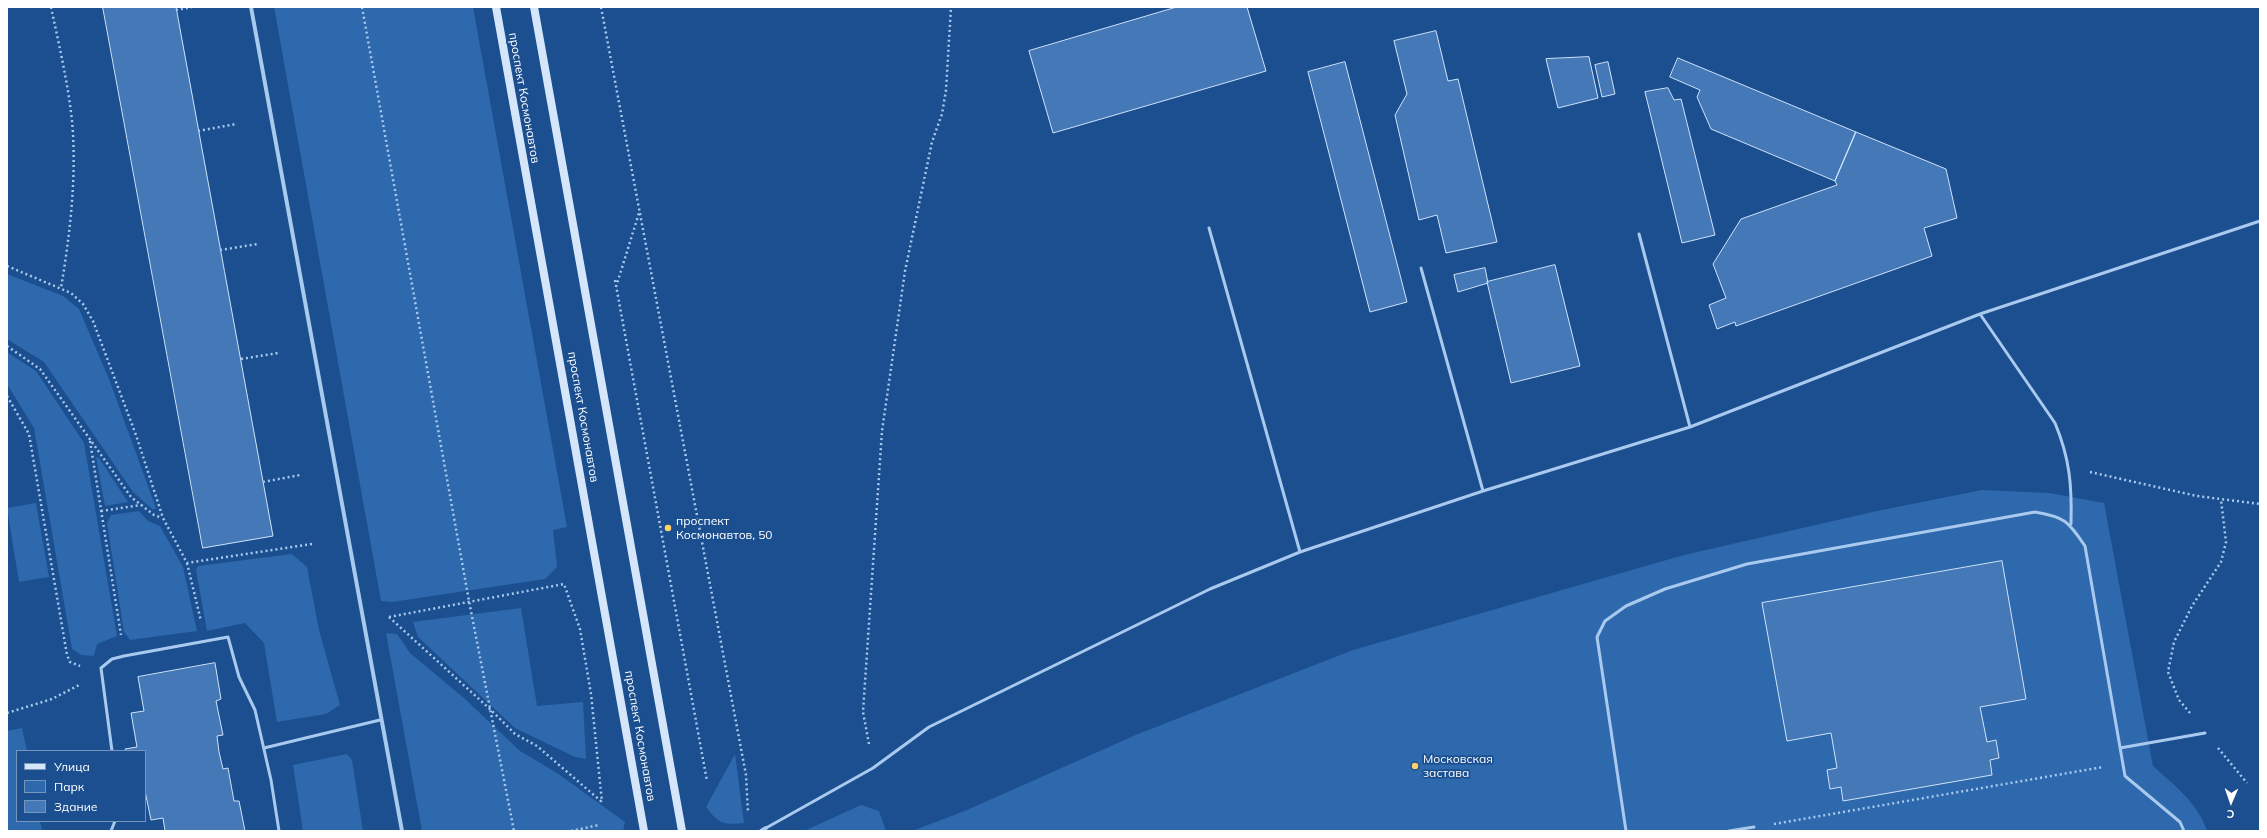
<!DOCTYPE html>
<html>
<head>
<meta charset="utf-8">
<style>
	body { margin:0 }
	#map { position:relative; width:2267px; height:838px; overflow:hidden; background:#1b4f8f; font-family:Mulish,sans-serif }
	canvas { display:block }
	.frame { position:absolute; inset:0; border:8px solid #fff; pointer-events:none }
	.legend { position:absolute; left:16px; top:750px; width:130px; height:72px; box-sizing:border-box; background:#1b4f8f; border:1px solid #7695bc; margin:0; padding:5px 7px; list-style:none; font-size:12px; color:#fff }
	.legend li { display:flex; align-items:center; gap:8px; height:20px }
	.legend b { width:20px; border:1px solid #7695bc }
	.north { position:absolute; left:2211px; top:782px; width:40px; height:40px; -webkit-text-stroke:3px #1b4f8f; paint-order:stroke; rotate:182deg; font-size:11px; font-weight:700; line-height:16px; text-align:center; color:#fff }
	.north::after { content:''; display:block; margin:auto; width:14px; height:18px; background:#fff; clip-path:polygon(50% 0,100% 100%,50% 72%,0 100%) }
</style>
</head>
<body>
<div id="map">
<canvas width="2267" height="838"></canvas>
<div class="frame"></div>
<ul class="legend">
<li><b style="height:5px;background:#d6e6fa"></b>Улица</li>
<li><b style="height:11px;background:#2e69ad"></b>Парк</li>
<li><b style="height:11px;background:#4478b7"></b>Здание</li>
</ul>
<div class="north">С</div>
</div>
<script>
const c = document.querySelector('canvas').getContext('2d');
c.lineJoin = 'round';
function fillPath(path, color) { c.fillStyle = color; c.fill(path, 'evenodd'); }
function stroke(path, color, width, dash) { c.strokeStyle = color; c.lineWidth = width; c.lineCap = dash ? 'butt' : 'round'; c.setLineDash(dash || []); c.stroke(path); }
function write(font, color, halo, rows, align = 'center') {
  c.font = font + ' Mulish,sans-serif'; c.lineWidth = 3.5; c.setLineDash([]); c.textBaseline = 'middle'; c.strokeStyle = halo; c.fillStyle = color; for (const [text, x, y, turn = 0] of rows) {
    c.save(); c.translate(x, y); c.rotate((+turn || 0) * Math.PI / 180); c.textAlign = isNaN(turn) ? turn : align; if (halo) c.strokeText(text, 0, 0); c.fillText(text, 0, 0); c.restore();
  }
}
const green = new Path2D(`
	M274 7H473L567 527 553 530 557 567 545 579 392 602 381 601Z
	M7 274 63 296 79 309 109 379 156 508 153 510 133 492 44 362 7 339Z
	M7 352 36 371 84 443 117 636 97 644 94 656 81 655 72 649 34 428 7 384Z
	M96 457 99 458 128 502 105 506Z
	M1982 490 2049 493 2104 503 2153 766C2174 785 2198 803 2207 831H912L967 810 1138 734 1353 650 1684 555 1877 511Z
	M36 503 49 577 19 582 7 508Z
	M139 511 148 521 160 526 183 567 197 631 130 640 124 632 107 523 111 515Z
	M292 554 307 567 319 630 340 705 326 714 277 722 264 643 245 623 207 631 196 570 198 566Z
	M521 608 537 706 583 702 586 759 575 757 515 728 418 637 413 622Z
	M386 633 397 634 410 653 465 699 520 751 557 773 625 822 623 831H422Z
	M22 728 27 751H17V821H40L42 831H7V731Z
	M347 754 352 760 363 831H303L293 765Z
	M735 754 744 823C723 825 719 824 706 807Z
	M861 805 879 811 886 831H804Z`);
const building = new Path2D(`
	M103 7H176L273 536 203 548Z
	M1177 7H1247L1266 71 1053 133 1029 51Z
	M1436 31 1448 81 1458 79 1497 242 1446 253 1437 215 1419 220 1395 115 1407 94 1394 41Z
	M1589 57 1598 98 1558 108 1546 59Z
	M1678 58 1856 132 1835 181 1711 129 1697 97 1700 90 1670 77Z
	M1345 62 1407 302 1370 312 1308 72Z
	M1608 62 1615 94 1602 97 1595 65Z
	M1668 88 1674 100 1681 99 1715 235 1682 243 1645 92Z
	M1856 132 1946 169 1957 218 1924 228 1932 256 1736 326 1735 322 1717 329 1709 305 1726 298 1713 264 1741 219 1837 185 1835 181Z
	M1555 265 1580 366 1511 383 1487 282Z
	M1485 268 1488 283 1458 292 1454 275Z
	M2002 561 2026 699 1980 707 1987 742 1996 740 1999 758 1990 760 1992 775 1843 801 1841 787 1830 789 1827 770 1837 768 1831 733 1787 741 1762 603Z
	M215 663 221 699 216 701 223 735 217 736 219 752 223 769 228 768 234 801H239L245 831H165L163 818 151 820 145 791V751H126L125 749 137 747 131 713 144 711 138 677Z`);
const path = new Path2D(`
	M51 7C59 45 68 83 72 121 77 176 70 234 61 288
	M362 7 469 601 514 831
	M601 7 746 775 748 813
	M176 10 192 7
	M198 131 236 124
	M220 250 258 244
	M7 266 71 293 83 304 93 321 136 435 163 518 187 563 312 544
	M615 280 707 781
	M616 287 639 213
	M7 346 40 369 131 497 154 515 162 518
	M241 359 278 353
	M7 396 29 434 67 655 70 662 80 666
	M90 441 121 635
	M2090 472 2197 496 2260 504
	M263 482 300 475
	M101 511 141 505
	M187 563 201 621
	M389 617 564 584 580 629 591 694 602 802
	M389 617 491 710 515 734 537 746 602 802
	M7 713 52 699 81 684
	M2190 713 2179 700 2168 672 2174 642 2192 606 2221 562 2226 542 2221 500
	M869 744 863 712 882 431 905 271 932 142 942 114 946 90 951 7
	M2218 748 2247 783
	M1774 824 2103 767
	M571 831 599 825`);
const lane = new Path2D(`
	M1209 228 1300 552
	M1639 234 1690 427
	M1421 268 1483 491
	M1980 314 2055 423C2070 459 2072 486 2071 524
	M264 748 380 720
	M2120 748 2205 733
	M112 751 101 668 112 659 124 656 228 637 239 677 255 710 271 780 279 831
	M766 828 873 768 929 727 1210 589 1300 552 1483 491 1690 427 1980 314 2260 221
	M111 831 115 821
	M1626 831 1597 637 1605 621 1626 606 1665 589 1747 564 2035 512C2065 517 2068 521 2085 546L2125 776 2180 822 2184 831
	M1729 831 1754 827`);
const street = new Path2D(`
	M251 7 402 831
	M761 831 766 828`);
const secondary = new Path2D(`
	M496 7 644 831
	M534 7 682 831`);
const markers = [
	[668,528,4,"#ffd166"],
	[1415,766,4,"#ffd166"]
];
const streetNames = [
	["проспект Космонавтов",524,98,80],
	["проспект Космонавтов",583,417,80],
	["проспект Космонавтов",640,736,80]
];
const poiNames = [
	["проспект",676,521],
	["Космонавтов, 50",676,535],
	["Московская",1423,759],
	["застава",1423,773]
];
fillPath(green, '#2e69ad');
fillPath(building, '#4478b7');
stroke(building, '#cfe3fa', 1);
stroke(path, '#a9c9ee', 2.5, [2, 3]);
stroke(lane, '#a9c9ee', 3);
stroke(street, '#a9c9ee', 4);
stroke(secondary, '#d6e6fa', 8);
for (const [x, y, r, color] of markers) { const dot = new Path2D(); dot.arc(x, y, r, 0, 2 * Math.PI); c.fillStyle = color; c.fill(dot); stroke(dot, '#1b4f8f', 1.5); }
write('12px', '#fff', '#1b4f8f', streetNames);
write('12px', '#fff', '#1b4f8f', poiNames, 'left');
</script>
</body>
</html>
